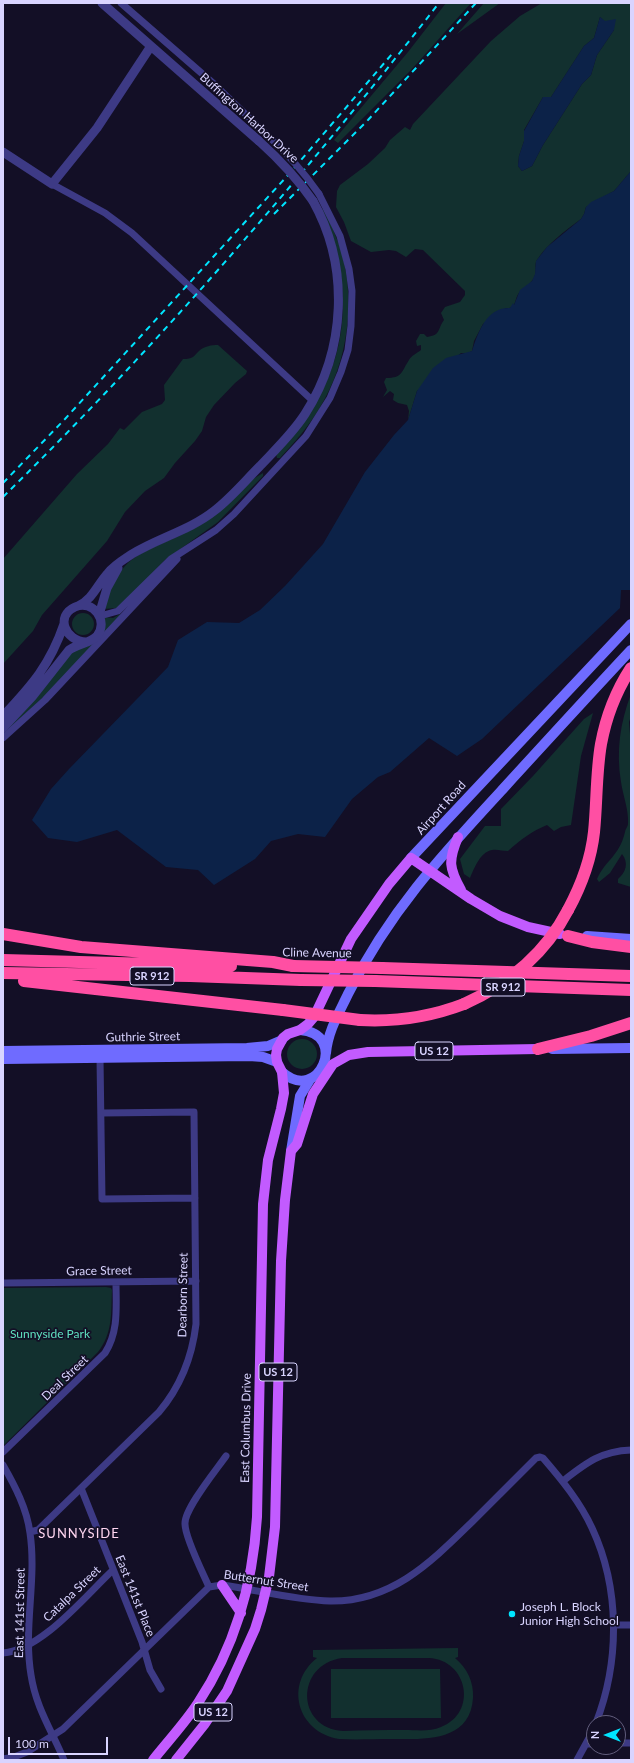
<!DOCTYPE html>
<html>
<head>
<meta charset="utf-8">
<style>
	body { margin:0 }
	#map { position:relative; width:634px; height:1763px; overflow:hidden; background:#130f26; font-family:Lato,sans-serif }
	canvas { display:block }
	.frame { position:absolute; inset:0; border:4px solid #d9d4ff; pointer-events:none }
	.north { position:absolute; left:586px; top:1715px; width:40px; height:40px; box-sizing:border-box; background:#130f26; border:1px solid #625e7d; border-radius:50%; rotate:270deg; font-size:11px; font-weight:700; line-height:16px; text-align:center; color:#d9d4ff }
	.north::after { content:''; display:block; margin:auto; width:14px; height:18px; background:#00e5ff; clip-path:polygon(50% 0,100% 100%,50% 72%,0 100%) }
	.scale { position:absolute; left:8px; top:1737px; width:100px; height:18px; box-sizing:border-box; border:2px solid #d9d4ff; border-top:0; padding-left:5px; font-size:12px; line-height:14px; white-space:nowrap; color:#d9d4ff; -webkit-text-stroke:3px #130f26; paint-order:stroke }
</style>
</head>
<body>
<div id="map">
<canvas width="634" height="1763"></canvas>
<div class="frame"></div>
<div class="north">N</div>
<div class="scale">100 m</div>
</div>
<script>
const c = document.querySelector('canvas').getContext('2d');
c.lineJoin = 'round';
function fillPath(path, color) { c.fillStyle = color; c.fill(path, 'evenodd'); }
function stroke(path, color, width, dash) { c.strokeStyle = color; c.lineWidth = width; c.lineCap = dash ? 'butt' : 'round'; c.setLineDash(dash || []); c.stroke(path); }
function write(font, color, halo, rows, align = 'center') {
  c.font = font + ' Lato,sans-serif'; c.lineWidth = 3.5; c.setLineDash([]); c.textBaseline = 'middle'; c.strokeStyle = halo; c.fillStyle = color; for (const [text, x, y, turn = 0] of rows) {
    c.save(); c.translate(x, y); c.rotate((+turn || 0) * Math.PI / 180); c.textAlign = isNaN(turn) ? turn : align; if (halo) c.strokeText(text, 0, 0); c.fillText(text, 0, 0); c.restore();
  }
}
const green = new Path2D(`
	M446 3H471L411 70 338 143 334 140 408 52Z
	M484 3H500L457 34Z
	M542 3H631V171L614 191 586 207 584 214 581 219C565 231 548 243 537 260 534 264 537 270 535 275 533 283 524 287 519 293 514 299 517 309 506 308L483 324 474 341 472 351 468 353H461L417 391 408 420 409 411 407 405 398 403 393 400 394 394 390 391 383 397 387 390 384 382 386 378C403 378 401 372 409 360 411 356 417 353 421 350V345L417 346 416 341 420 334H424L427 337C441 335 437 330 444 320L441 313 445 307 460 302 465 295V291L423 250 415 249 406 257 396 251 389 250 371 252 351 241 344 222 336 207 337 191 340 185 368 164 385 148 390 140 405 127 410 130 413 124 491 41 520 16ZM600 17 614 30 597 55 591 75 582 84 543 145 532 166 522 171 518 166 519 156 524 141V130L543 97H551L584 46 594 38Z
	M320 207C328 212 335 235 339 244 357 297 349 361 319 409 308 427 294 443 280 458H277L276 453C287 439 298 424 309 409 314 403 320 397 323 389 352 332 348 263 320 207Z
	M218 345 247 371 246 374 235 383 214 405 206 417 202 431 195 441 175 463 164 478 145 491 125 512 107 541 42 615 33 631 3 664V559L77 474 108 444 120 428 124 430 142 412 162 404 165 400 164 385 183 359C193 359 193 357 199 351 204 346 212 345 218 345Z
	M263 473V476L218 522 165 560 124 603 117 608 104 609C107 594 114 577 125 566 143 547 170 543 191 529 217 512 237 487 263 473Z
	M72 624a11 11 0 1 1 22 0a11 11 0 1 1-22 0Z
	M120 614 121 615 61 681 3 734V731L71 653 91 643 104 617 113 618Z
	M631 694V716L629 722 631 747V890V887L618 883V879C626 872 629 863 622 854L610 873 599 882 597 879C606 859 619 857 625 832 625 829 628 827 628 824 629 810 623 796 621 782 616 751 620 723 631 694Z
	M593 713 581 756 571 825 561 827 554 831 547 825C532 831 520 840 508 851 503 851 497 849 492 850 480 852 474 869 470 878L464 874 460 859 485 826H501V809L533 776 584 719Z
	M287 1054a15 15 0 1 1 30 0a15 15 0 1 1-30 0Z
	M106 1287 111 1288 112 1290C111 1313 113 1333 98 1352L3 1446V1288Z
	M458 1648V1657L455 1658C467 1668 474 1682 473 1698 470 1743 423 1739 391 1739 373 1739 356 1740 339 1739 297 1732 284 1684 317 1658L313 1657V1650ZM342 1658H429C468 1660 478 1713 441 1727 430 1732 416 1730 405 1730 384 1730 364 1730 343 1731 296 1728 295 1665 342 1658Z
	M331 1669H440L441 1718H331Z`);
const water = new Path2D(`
	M600 17 605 21 616 19 614 30 597 55 591 75 582 84 543 145 532 166 522 171 518 166 519 156 524 141V131L543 97H551L584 46 594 38Z
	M631 171V590H621L620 608 482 739 457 756 429 738 390 772 378 777 352 799 325 837 298 834 271 841 255 859 214 885 198 870 166 867 117 830 77 842 48 838 32 820 51 789 69 769 168 667 178 640 207 622 239 623 260 610 285 586 323 544 365 472 394 435 408 420 417 391 433 368 446 358 472 351C478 333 486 307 510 308L513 303 514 305 520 290 532 281 535 274 536 261 547 247 581 219 584 214 586 207 591 202 614 191Z`);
const minor = new Path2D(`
	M121 3 214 84 266 134
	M52 184 105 213 132 233 313 401
	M100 616 118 611 171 559 216 530 234 514 306 436 330 398 341 372 348 350 351 326 352 291 349 269 340 236 319 194
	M3 738 45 700 177 559
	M100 1058 102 1199 195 1198
	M3 1283 196 1281
	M3 1452 105 1353C119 1331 116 1307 116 1282
	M3 1465C15 1486 27 1509 30 1533 37 1580 23 1628 31 1675 36 1708 52 1731 64 1760
	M563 1481C586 1463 601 1451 631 1450
	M81 1488 142 1642 150 1670 161 1689
	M30 1532 38 1530 159 1412C181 1386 192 1358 196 1324L194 1112 101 1113
	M209 1587C203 1573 185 1538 185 1524 184 1509 217 1469 226 1456
	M614 1625H631
	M3 1653C42 1650 85 1596 113 1570
	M618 1743H631
	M586 1744H594
	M3 1759 14 1757 27 1752 63 1729 209 1587 222 1585C258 1590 294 1600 330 1601 392 1602 431 1562 472 1522 493 1501 515 1479 536 1458L540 1457 543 1458C562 1480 580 1502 592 1528 620 1588 620 1661 596 1723
	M577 1760 594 1729`);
const tertiary = new Path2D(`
	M102 3 259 141
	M3 152 52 184 97 128 151 46
	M78 606C93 599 97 585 108 573 114 565 123 560 132 554 158 538 190 530 214 511 231 498 245 481 260 466 275 450 293 433 305 414 346 350 350 267 313 201
	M99 615 107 588 118 568
	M3 716C32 685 50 665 64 624
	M3 728 32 697 69 650C78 644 90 643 97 636 109 621 93 599 75 607 55 616 65 641 86 642`);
const secondary = new Path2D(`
	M411 858 631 624
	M587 936 631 939
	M552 1049 631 1048
	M3 1051 247 1048 268 1046 282 1040
	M326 1053C328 1031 339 1013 348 994 389 912 441 856 502 790 545 743 588 696 631 650
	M3 1059 249 1056 263 1057 277 1062
	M282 1072C319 1105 349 1033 300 1030
	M291 1151 300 1096 311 1078`);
const primary = new Path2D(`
	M458 837C448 861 449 868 461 890
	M222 1585 241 1613
	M153 1760C168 1741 185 1723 198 1703 235 1647 253 1583 257 1517L263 1204 268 1160 281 1109 284 1093 282 1072 277 1062 276 1055 277 1049 283 1038 288 1034 300 1030 308 1024 314 1017 351 939 389 884 411 858 471 899 500 916 528 927 560 934
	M176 1760 204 1725 227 1691 255 1629 261 1610 269 1577 275 1527 281 1261 285 1200 291 1151 297 1144 313 1094 333 1064 349 1055 368 1052 538 1049`);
const motorway = new Path2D(`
	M568 910C581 886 591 860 594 832 597 803 596 773 601 744 606 717 616 691 631 668
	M3 934 81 947 273 962 293 966
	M568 936 592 942 631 947
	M3 960 231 966
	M382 968 631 976
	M3 973 190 976 301 980
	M24 981 283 1010
	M375 981 631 990
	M360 1020C396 1022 430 1017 464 1004
	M538 1049 591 1036 631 1023`);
const rail = new Path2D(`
	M274 214 368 120 476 3
	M3 483 65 419 289 174 392 54
	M3 497C160 343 304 176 439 3`);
const minorBridge = new Path2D(`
	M266 134C286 152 303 171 319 194`);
const tertiaryBridge = new Path2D(`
	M259 141C280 160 297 178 313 201`);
const motorwayBridge = new Path2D(`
	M293 966 382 968
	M301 980 375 981
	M464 1004C509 984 545 954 568 910
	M283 1010 360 1020`);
const markers = [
	[512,1614,4,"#00e5ff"]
];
const shields = [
	[152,976,44],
	[503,987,44],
	[434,1051,38],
	[278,1372,38],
	[213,1712,38]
];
const shieldNames = [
	["SR 912",152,976],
	["SR 912",503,987],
	["US 12",434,1051],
	["US 12",278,1372],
	["US 12",213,1712]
];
const streetNames = [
	["Buffington Harbor Drive",249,118,42],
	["Airport Road",441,808,-48],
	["Cline Avenue",317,953,1],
	["Guthrie Street",143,1037,-1],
	["Grace Street",99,1271,-1],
	["Dearborn Street",183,1295,-89],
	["Deal Street",65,1378,-44],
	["East Columbus Drive",246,1428,-89],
	["Butternut Street",266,1581,9],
	["Catalpa Street",72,1594,-44],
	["East 141st Place",135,1596,68],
	["East 141st Street",20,1613,-89]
];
const parkNames = [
	["Sunnyside Park",50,1334]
];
const poiNames = [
	["Joseph L. Block",520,1607],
	["Junior High School",520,1621]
];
const neighbourhoodNames = [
	["SUNNYSIDE",79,1534]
];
fillPath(green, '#12302f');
fillPath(water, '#0c2248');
stroke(minor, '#3d3a85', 7);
stroke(tertiary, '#3d3a85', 9);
stroke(secondary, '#6f6bff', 10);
stroke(primary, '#c25bff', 10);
stroke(motorway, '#ff4fa3', 12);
stroke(rail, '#00e5ff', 2, [6, 5]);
stroke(minorBridge, '#3d3a85', 7);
stroke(tertiaryBridge, '#3d3a85', 9);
stroke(motorwayBridge, '#ff4fa3', 12);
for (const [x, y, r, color] of markers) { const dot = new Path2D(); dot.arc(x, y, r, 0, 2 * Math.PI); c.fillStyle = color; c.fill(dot); stroke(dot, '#130f26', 1.5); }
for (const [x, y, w] of shields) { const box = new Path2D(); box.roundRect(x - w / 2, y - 9, w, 18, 3); c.fillStyle = '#130f26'; c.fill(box); stroke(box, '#d9d4ff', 1); }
write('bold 11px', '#d9d4ff', null, shieldNames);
write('12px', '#d9d4ff', '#130f26', streetNames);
write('12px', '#5fe0c0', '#130f26', parkNames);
write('12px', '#d9d4ff', '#130f26', poiNames, 'left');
c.letterSpacing = '1px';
write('13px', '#ffd6f0', '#130f26', neighbourhoodNames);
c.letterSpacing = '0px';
</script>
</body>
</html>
